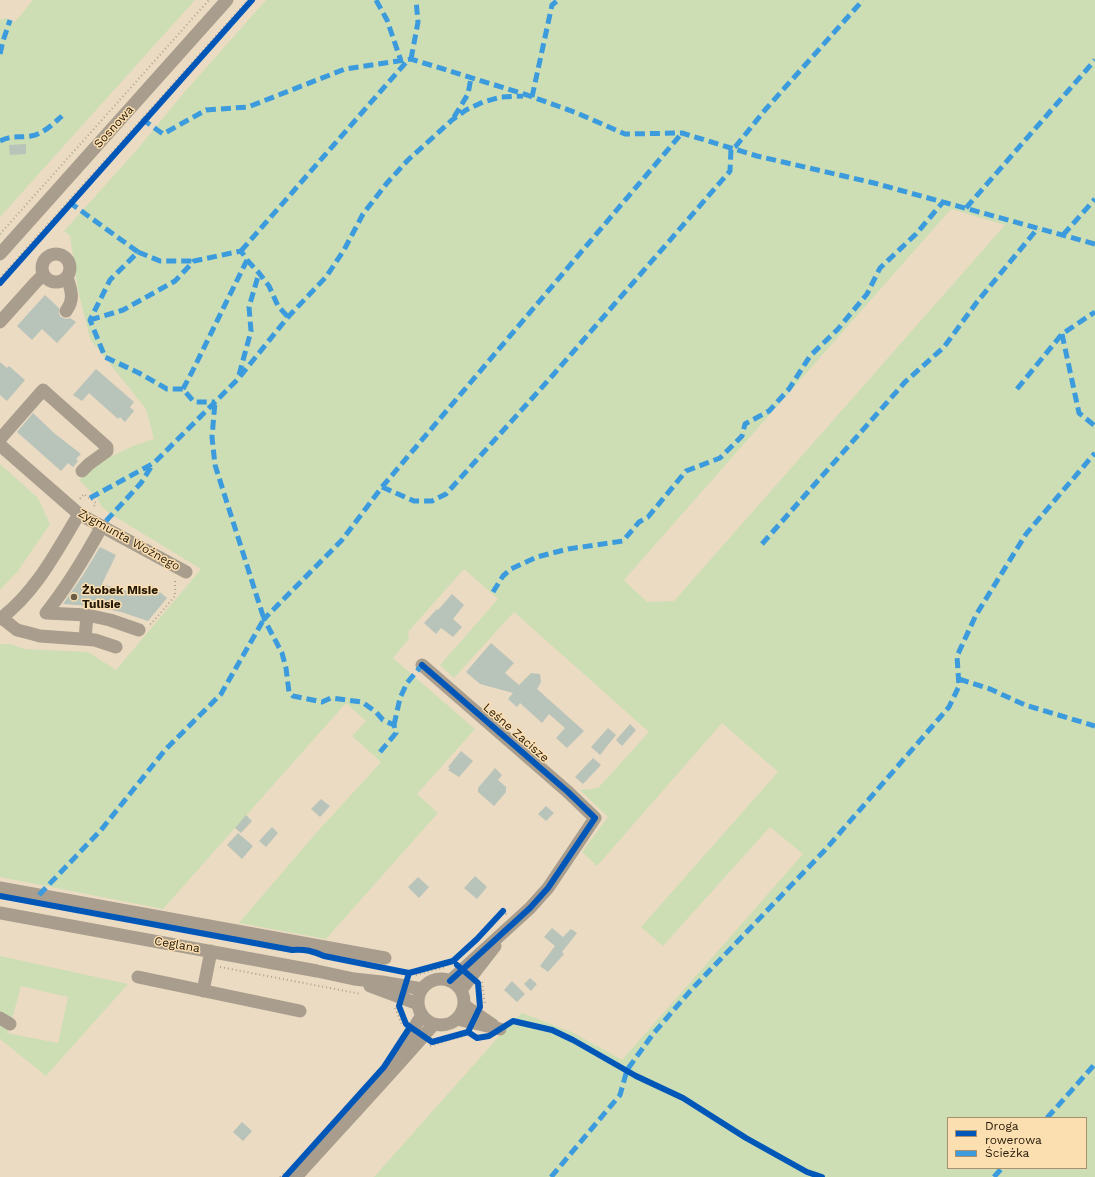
<!DOCTYPE html>
<html>
<head>
<meta charset="utf-8">
<style>
	body { margin:0 }
	#map { position:relative; width:1095px; height:1177px; overflow:hidden; background:#ebdbc2; font-family:"Work Sans",sans-serif }
	canvas { display:block }
	.legend { position:absolute; left:947px; top:1117px; width:140px; height:52px; box-sizing:border-box; background:#fcdfb1; border:1px solid #a6906d; margin:0; padding:5px 7px; list-style:none; font-size:12px; color:#241908 }
	.legend li { display:flex; align-items:center; gap:8px; height:20px }
	.legend b { width:20px; border:1px solid #a6906d }
</style>
</head>
<body>
<div id="map">
<canvas width="1095" height="1177"></canvas>
<ul class="legend">
<li><b style="height:5px;background:#0057b8"></b>Droga rowerowa</li>
<li><b style="height:5px;background:#3c9bdd"></b>Ścieżka</li>
</ul>
</div>
<script>
const c = document.querySelector('canvas').getContext('2d');
c.lineJoin = 'round';
function fillPath(path, color) { c.fillStyle = color; c.fill(path, 'evenodd'); }
function stroke(path, color, width, dash) { c.strokeStyle = color; c.lineWidth = width; c.lineCap = dash ? 'butt' : 'round'; c.setLineDash(dash || []); c.stroke(path); }
function write(font, color, halo, rows, align = 'center') {
  c.font = font + ' "Work Sans",sans-serif'; c.lineWidth = 3; c.setLineDash([]); c.textBaseline = 'middle'; c.strokeStyle = halo; c.fillStyle = color; for (const [text, x, y, turn = 0] of rows) {
    c.save(); c.translate(x, y); c.rotate((+turn || 0) * Math.PI / 180); c.textAlign = isNaN(turn) ? turn : align; if (halo) c.strokeText(text, 0, 0); c.fillText(text, 0, 0); c.restore();
  }
}
const green = new Path2D(`
	M33 0H195L0 217V20L6 18 15 22Z
	M266 0H1095V1177H374L511 1023 522 1013 574 1033 622 1060 803 854 770 827 663 946 641 927 778 772 722 723 597 866 582 852 608 817 580 790 598 788 649 732 514 612 454 678 440 665 498 599 464 569 408 632 409 639 393 658 475 729 417 794 438 813 326 939 239 923 317 832 381 762 352 736 366 721 346 703 163 909 0 877V644H11L24 649 88 652 116 670 201 569 109 513 101 506 98 499 79 480 106 459 133 446 154 439 146 409 90 339 78 290 70 236 64 231 135 152 182 95ZM951 209 1005 225 674 601 647 602 624 580ZM948 1118H1086V1168H948Z
	M0 464 38 498 50 524 18 571 0 590Z
	M0 956 128 984 46 1076 0 1039V1023L9 1028 7 1033 58 1043 68 997 21 986 12 1019 0 1013Z`);
const building = new Path2D(`
	M26 144V154L10 155 9 145Z
	M45 295 59 308V314L61 317 66 319 70 318 76 322 57 343 42 329 32 340 17 326Z
	M0 362 7 368 9 366 25 380 7 401 0 395Z
	M96 369 134 402 130 407 134 411 125 422 120 417 118 419 89 393 82 401 73 395Z
	M33 413 54 433 81 454 76 459 78 461 73 467 68 463 61 471 17 432Z
	M100 547 116 555 102 584 141 595 150 584 167 598 148 621 121 612 91 606 63 604 83 575Z
	M452 594 464 605 453 619 462 627 453 637 441 628 436 634 424 623 437 609 438 610Z
	M491 643 514 663 505 673 519 685 531 673 540 674 541 682 537 689 584 731 567 748 556 738 565 728 549 714 542 723 520 703 517 707 508 699 513 693 480 684 466 672Z
	M630 724 636 730 622 746 616 740Z
	M608 728 616 735 600 755 591 747Z
	M461 751 473 761 459 777 448 770 450 768 448 767Z
	M593 758 601 765 583 784 575 777Z
	M495 768 502 775 498 780 506 787V792L494 806 478 792V788Z
	M321 799 330 806 320 817 311 809Z
	M546 806 554 813 546 821 538 814Z
	M246 815 252 821 241 833 235 828Z
	M272 827 278 833 266 847 259 841Z
	M238 833 253 846 242 859 227 845Z
	M475 876 487 887 477 899 464 888Z
	M418 877 429 887 419 898 408 887Z
	M552 928 563 937 571 929 577 933 562 952 564 954 548 972 540 966 555 946 544 937Z
	M530 978 537 984 531 991 524 984Z
	M512 981 525 994 517 1002 504 990Z
	M242 1122 252 1131 243 1141 233 1132Z`);
const path = new Path2D(`
	M0 234 209 0
	M0 278 248 0
	M80 499 84 494 96 503 93 508
	M150 624H151L175 596V579
	M503 911 507 915
	M220 967 361 994
	M416 975 446 967
	M482 982 485 1005
	M395 1008 402 1025
	M430 1046 470 1034
	M280 1177 284 1173`);
const minor = new Path2D(`
	M0 254 227 0
	M42 268a14 14 0 1 1 28 0a14 14 0 1 1-28 0Z
	M66 311C75 299 71 290 67 277
	M0 322 35 283 43 275
	M0 439 43 390 107 447V451L89 464 82 471
	M0 445 79 514 186 572
	M102 526C85 557 68 586 46 613L87 615 110 620 139 630
	M2 618 17 630 29 633 40 636 95 640 116 647
	M0 619C36 592 56 552 79 514
	M85 639 87 615
	M422 665 568 792 595 818 548 888 530 908 450 981
	M0 888 385 958
	M0 913 317 971 354 979 382 982 422 989
	M138 977 300 1011
	M418 1002a23 23 0 1 1 46 0a23 23 0 1 1-46 0Z
	M370 986 418 1004
	M461 990 495 946
	M203 991 211 951
	M464 1005 493 1025
	M0 1018 10 1024
	M457 1019 500 1029
	M393 1062 422 1015
	M296 1177C342 1126 389 1076 434 1024`);
const quiet = new Path2D(`
	M376 0 387 20 401 61
	M0 54 3 41 10 20
	M411 59 418 22 416 0
	M532 97 552 5 558 0
	M454 117 468 94 471 78
	M142 119 163 134 206 110 248 107 345 69 411 59 527 95 577 113 625 134 682 133 757 156 874 183 1095 244
	M0 141C12 135 18 138 31 136 43 134 53 124 62 116
	M69 202 138 252 110 280 90 320 105 357 139 373 167 389H183L194 402H215
	M966 208 1095 60
	M1063 235 1095 199
	M241 251 408 60
	M138 252 160 261H194
	M247 260 259 273 269 286 278 306 288 317
	M90 320 123 310 175 281 194 261 241 251 247 260 192 372 183 389
	M1062 334 1079 413 1095 426
	M239 375 251 331 249 307 259 273
	M1017 389 1062 334 1095 312
	M382 487 414 501H432L446 494 553 375 730 171 731 149 736 146 765 110 863 0
	M90 498 154 463 238 379 288 317 326 277 344 250 363 214 387 183 408 160 452 120 466 110 483 102 501 97 523 96
	M106 521 141 483 153 464
	M762 544 905 382 944 347 977 302 1038 228
	M493 592 503 576 511 569 537 557 568 549 623 541 639 522 648 517 686 471 720 458 742 436 745 424 769 411 789 389 810 356 838 329 867 294 880 268 916 234 943 202
	M959 679 990 689 1025 705 1095 726
	M394 725 400 698 407 683 422 665
	M380 752 396 733 394 725 383 720 376 712 362 702 331 698 322 702 293 696 289 692 286 668 282 653 264 619 342 540 382 487 682 133
	M39 895 101 830 165 750 221 694 264 619 215 465 212 437 215 402
	M1047 1118 1095 1064
	M551 1177 620 1095 627 1070 653 1034 691 990 825 850 949 707 959 686 957 656 976 615 1026 534 1095 453
	M994 1177 1002 1168`);
const cycleway = new Path2D(`
	M0 283 252 0
	M422 665 568 792 595 818 548 888 530 908 450 981
	M0 896 292 950C305 949 313 951 324 956L409 973 453 961 477 939 503 911
	M457 965 478 983 480 1007 468 1032
	M409 973 399 1006 406 1024 432 1042 468 1032 477 1038 489 1036 513 1021 552 1030 573 1040 636 1076 683 1098 746 1138 807 1172 822 1177
	M285 1177 384 1067 410 1027`);
const markers = [
	[74,597,4,"#6a5d49"]
];
const streetNames = [
	["Sosnowa",114,127,-48],
	["Zygmunta Woźnego",129,540,29],
	["Leśne Zacisze",516,733,41],
	["Ceglana",177,945,10]
];
const poiNames = [
	["Żłobek Misie",82,590],
	["Tulisie",82,604]
];
fillPath(green, '#cddeb4');
fillPath(building, '#b8c3b9');
stroke(path, '#aea492', 2, [1, 3]);
stroke(minor, '#a99e8d', 13);
stroke(quiet, '#3c9bdd', 5, [10, 5]);
stroke(cycleway, '#0057b8', 6);
for (const [x, y, r, color] of markers) { const dot = new Path2D(); dot.arc(x, y, r, 0, 2 * Math.PI); c.fillStyle = color; c.fill(dot); stroke(dot, '#fcdfb1', 1.5); }
write('12px', '#241908', '#fcdfb1', streetNames);
write('bold 12px', '#241908', '#fcdfb1', poiNames, 'left');
</script>
</body>
</html>
